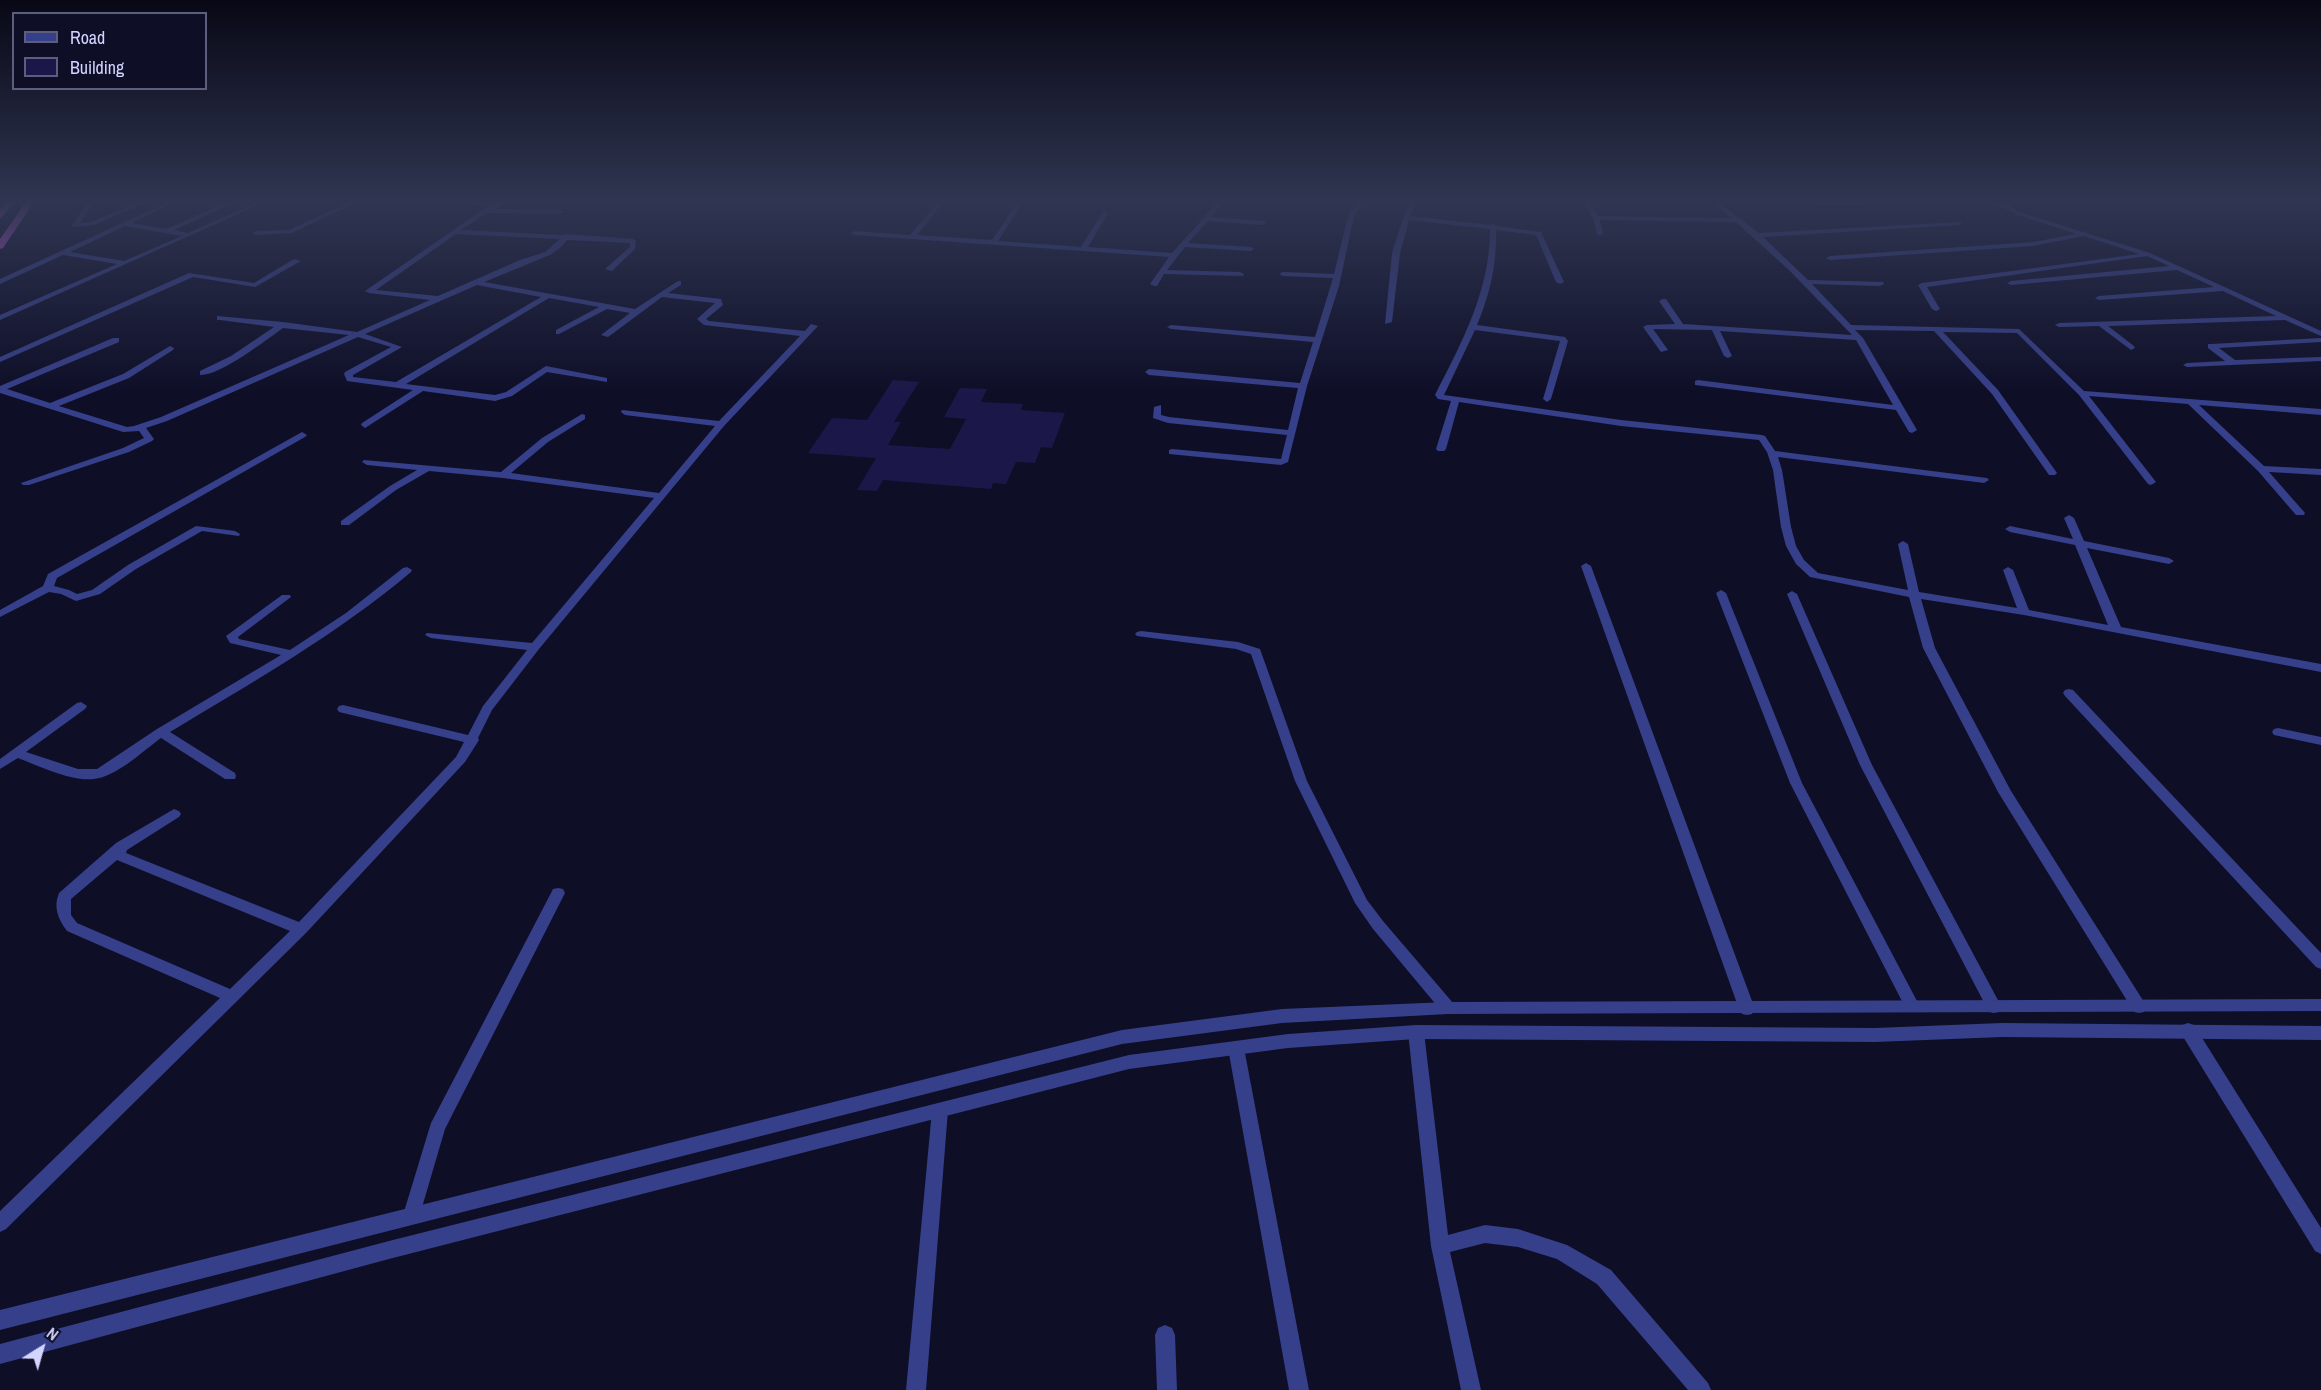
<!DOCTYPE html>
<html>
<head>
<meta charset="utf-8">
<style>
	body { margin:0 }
	#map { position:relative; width:2321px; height:1390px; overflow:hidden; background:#0e0e27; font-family:"Archivo Narrow",sans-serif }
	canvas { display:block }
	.legend { position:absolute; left:12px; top:12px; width:195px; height:78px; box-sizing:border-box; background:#0e0e27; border:2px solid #5d5e7d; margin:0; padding:8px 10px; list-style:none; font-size:18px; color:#d3d5ff }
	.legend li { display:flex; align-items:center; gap:12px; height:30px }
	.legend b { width:30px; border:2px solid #5d5e7d }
	.north { position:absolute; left:12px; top:1318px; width:60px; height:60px; -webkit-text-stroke:4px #0e0e27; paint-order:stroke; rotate:37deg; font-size:16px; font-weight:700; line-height:24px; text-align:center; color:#d3d5ff }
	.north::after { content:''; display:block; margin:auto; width:21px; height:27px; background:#d3d5ff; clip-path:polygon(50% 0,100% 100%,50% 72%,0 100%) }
</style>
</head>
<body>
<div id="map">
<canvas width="2321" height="1390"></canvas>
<ul class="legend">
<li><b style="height:8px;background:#363f89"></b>Road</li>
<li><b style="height:16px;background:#1b1849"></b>Building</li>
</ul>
<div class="north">N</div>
</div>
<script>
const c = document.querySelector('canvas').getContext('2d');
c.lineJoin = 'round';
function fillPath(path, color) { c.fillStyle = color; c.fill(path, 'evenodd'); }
const building = new Path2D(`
	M893 380 919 382 894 422H901L888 445 950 449 966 419 944 417 960 388 987 389 981 402 1023 404 1021 410 1065 413 1052 448 1041 447 1035 463 1016 462 1006 484 993 483 991 489 883 480 877 491 857 490 876 458 808 453 832 418 867 420Z`);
const minor = new Path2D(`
	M88 202H94L80 223 91 222 139 202H146L94 225 73 227 72 226Z
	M168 202H175L132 223 166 229 228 202H235L174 230 188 233 258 202H265L0 320V315L117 264 63 255 0 284V279ZM125 226 182 236 124 261 70 252Z
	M350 202H357L292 233 256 235 253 233 256 231 289 230Z
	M460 202 495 204 507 202 495 209 560 210 563 212 560 214 487 213 461 230 563 235 566 234 633 239 636 241 635 249 612 271 605 269 630 247V243L567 240 560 248 550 255 484 282 635 309 678 281H681V285L668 293 721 299 723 305 706 319 709 321 805 331 811 324 818 326 724 426 539 649 492 710 478 738 479 740 465 762 306 933 6 1229 0 1232V1211L220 998 67 931C58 919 53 907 59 893L116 843 174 809 179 811 181 814 179 817 127 850 126 853 299 922 456 757 464 742 339 712 337 709 339 706 343 705 468 735 483 706 527 650 431 638 425 635 427 633 532 643 654 498 503 478 429 471 396 490 349 525H341V521L390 486 417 470 367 465 362 462 364 460 501 472 542 438 582 414 585 415V419L548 442 511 473 659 493 715 426 625 415 621 412 622 410 719 421 800 336 704 325 697 319 715 303 662 297 608 337 601 335 630 313 607 309 559 334H556V330L599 307 549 298 406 384 495 395 506 392 546 366 607 378V382L547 372 512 396 495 401 423 391 365 428 361 425 362 423 413 390 347 381 344 374 345 372 391 347 358 337 167 421 146 428 154 439 152 441 129 452 29 485H23L21 483 123 448 144 438 139 431 123 432 0 393V386L113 338H119V342L7 389 50 403 123 374 170 346 174 348 173 350 129 378 59 406 127 427 134 426 161 417 349 335 283 328C266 340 220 376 200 375V371L231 356 274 327 220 320H217V316L283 322 357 332 430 300 369 293 365 291 478 213 488 207ZM456 234H457L560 239 545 252 520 260 438 296 376 290ZM477 285 541 297 396 382 353 377V375L402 347 365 334ZM117 860 290 931 230 989 77 923 71 915V899Z
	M938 202 943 203 917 235 992 240 1015 206 1017 205 1020 207 998 241 1081 247 1102 213 1105 211 1108 213 1088 247 1172 253 1218 202H1224L1211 217 1263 221 1266 223 1263 225 1208 221 1188 243 1251 247 1254 249 1251 251 1185 247 1167 270 1240 272 1244 274 1243 276 1164 274 1157 286H1154L1150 284 1169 257 854 235 851 233 854 231 910 235Z
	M1358 202H1364L1354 216 1339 286 1307 386 1288 462 1281 465 1169 454V450L1172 449 1281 459 1287 435 1168 423 1153 418 1154 407 1161 405V415L1169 417 1288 430 1298 388 1149 375 1145 372 1149 369 1300 383 1313 342 1171 329 1167 327 1171 325 1315 337 1333 278 1283 276 1279 274 1283 272 1334 274 1348 216Z
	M1411 202H1417L1410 216 1490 225 1493 224 1496 226 1541 232 1564 282 1560 284 1556 282 1536 235 1496 230C1497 264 1490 294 1477 325L1565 337 1568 341 1551 399 1547 402 1543 399 1560 341 1475 330 1444 395 1621 420 1762 435 1765 436 1775 451 1987 478 1989 480 1984 483 1778 457 1782 470 1791 527 1796 546 1804 560 1818 573 1908 590 1898 544 1903 541 1908 544 1919 592 2017 608 2003 570 2008 567 2013 570 2029 610 2108 625 2075 545 2010 532 2005 529 2010 526 2073 539 2064 518 2069 515 2074 518 2084 541 2169 558 2174 561 2169 564 2087 548 2121 627 2321 664V672L2024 615 1921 599 1935 648 2011 791 2144 1002 2147 1007 2144 1012 2139 1013 2134 1012 1998 792 1923 648 1909 597 1810 577 1796 564 1786 546 1781 527 1773 470 1767 452 1759 440 1621 426 1459 402 1446 449 1444 451H1438L1436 449 1451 401 1438 399 1435 395C1462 342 1490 291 1490 229L1409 220 1400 253 1392 322 1385 324 1392 253 1403 218Z
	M1583 202H1589L1598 216 1731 218 1712 202H1718L1759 233 1961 222V224L1959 225 1763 237 1808 280 1883 282 1884 284 1880 286 1812 284 1851 325 2019 329 2084 391 2321 409V415L2199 405 2264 466 2321 469V475L2269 472 2305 513 2304 515H2296L2258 471 2188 404 2089 396 2156 482 2151 485 2148 484 2079 395 2017 333 1943 332 1998 390 2057 473 2055 475H2049L1992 394 1934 331 1855 330 1863 338 1917 430 1912 433 1909 432 1896 410 1695 385V381L1698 380 1893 405 1856 340 1720 331 1732 356 1728 358 1724 356 1712 330 1653 329 1668 350 1661 352 1643 327 1647 325 1675 324 1659 301 1663 299H1666L1683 324 1852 335 1790 271 1736 222 1600 220 1603 234 1600 236 1597 234 1593 218Z
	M1812 202H1911L1908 204 1814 205 1811 203Z
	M1977 202H2004L2019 212 2150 253 2321 331V336L2285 320 2108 326 2134 346 2135 348 2131 350 2099 326 2059 327 2055 325 2059 323 2276 316 2223 291 2099 300 2095 298 2099 296 2214 287 2177 270 2011 285 2007 283 2011 281 2169 266 2147 256 1927 287 1940 309 1936 311 1932 309 1918 285 1922 283 2139 254 2084 236 2033 246 1830 260 1826 258 1830 256 2033 242 2076 234 2015 214 2003 207Z
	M294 259 301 261 255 287 193 277 0 362V357L189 273 254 283Z
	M2321 338V342L2219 348 2235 360 2321 357V361L2187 367 2183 365 2187 363 2225 361 2208 348V344H2211Z
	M302 432 307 435 305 437 57 578 54 586 69 590 77 594 92 590 128 565 196 526 235 531 240 534 239 536 202 531 136 569 100 594 76 601 61 594 49 592 0 617V610L43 586 48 574Z
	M1586 563 1591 566 1755 1009 1752 1014 1747 1015 1742 1014 1739 1009 1581 566Z
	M407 567 412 570 411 572C336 635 253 682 170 732L235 773 236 776 235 779H225L161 738C143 751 116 777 94 779 72 782 39 766 18 758L0 769V759L77 703 81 702 87 706 85 709 26 752 78 769H97L157 729 281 655 230 643 226 636 282 595H290L291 597 238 637 239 639 290 650 346 613 403 568Z
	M1721 590 1726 593 1802 783 1917 1001 1920 1006 1917 1011 1912 1012 1907 1011 1790 783 1716 593Z
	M1792 591 1797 594 1872 765 1999 1002 2002 1007 1999 1012 1994 1013 1989 1012 1860 765 1787 594Z
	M1141 631 1238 642 1260 649 1307 781 1367 900 1383 921 1453 1003 1456 1008 1453 1013 1448 1014 1443 1013 1373 929 1355 903 1295 781 1251 654 1236 649 1137 636 1135 634 1137 632Z
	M2069 689 2073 690 2321 953V969L2316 967 2065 696 2063 693 2065 690Z
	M2278 728 2321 737V745L2274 735 2272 732 2274 729Z
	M558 888 563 889 565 893 445 1129 418 1221 412 1224 406 1221 403 1215 431 1123 551 893 553 889Z
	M2188 1023 2194 1025 2321 1228V1254L2315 1251 2182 1035 2180 1030 2182 1025Z
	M1416 1025 1422 1027 1424 1032 1448 1235 1485 1225 1518 1229 1567 1245 1611 1270 1708 1383 1711 1390H1688L1597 1284 1557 1259 1518 1247 1485 1243 1450 1252 1481 1390H1461L1431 1246 1408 1032 1410 1027Z
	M1236 1041 1242 1043 1244 1048 1309 1390H1289L1228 1048 1230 1043Z
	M940 1103 946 1105 948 1110 926 1390H906L932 1110 934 1105Z
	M1165 1325 1172 1328 1175 1335 1177 1390H1157L1155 1335 1158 1328Z`);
const tertiary = new Path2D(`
	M2321 999V1011L1448 1014 1282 1023 1122 1044 0 1330V1310L1122 1030 1282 1009 1448 1002Z
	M2002 1023 2321 1026V1040L2002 1037 1875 1042 1416 1039 1288 1048 1129 1069 389 1259 0 1364V1344L389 1241 1129 1055 1288 1034 1416 1025 1875 1028Z`);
const trunk = new Path2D(`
	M7 202H15L0 219V210Z
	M26 202H34L3 248 0 249V239Z`);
fillPath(building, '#1b1849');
fillPath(minor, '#363f89');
fillPath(tertiary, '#363f89');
fillPath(trunk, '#d454de');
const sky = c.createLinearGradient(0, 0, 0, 396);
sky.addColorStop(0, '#080815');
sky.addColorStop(0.51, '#303652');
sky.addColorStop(1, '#30365200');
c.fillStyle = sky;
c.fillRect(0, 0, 2321, 396);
</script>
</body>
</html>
